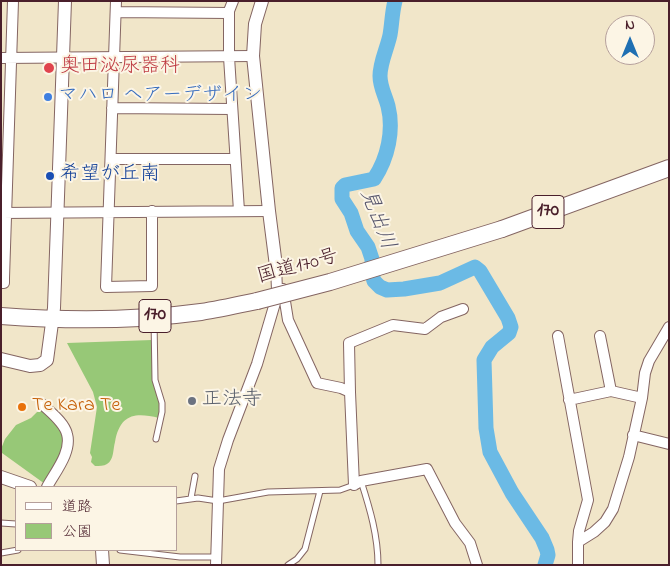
<!DOCTYPE html>
<html>
<head>
<meta charset="utf-8">
<style>
	body { margin:0 }
	#map { position:relative; width:670px; height:566px; overflow:hidden; background:#f1e6c9; font-family:"Indie Flower","Klee One",sans-serif }
	canvas { display:block }
	.frame { position:absolute; inset:0; border:2px solid #4a1f2b; pointer-events:none }
	.legend { position:absolute; left:15px; top:486px; width:162px; height:65px; box-sizing:border-box; background:#fcf5e5; border:1px solid #b59f9b; margin:0; padding:6px 9px; list-style:none; font-size:15px; color:#4a1f2b }
	.legend li { display:flex; align-items:center; gap:10px; height:25px }
	.legend b { width:25px; border:1px solid #b59f9b }
	.north { position:absolute; left:605px; top:15px; width:50px; height:50px; box-sizing:border-box; background:#fcf5e5; border:1px solid #b59f9b; border-radius:50%; rotate:0deg; font-size:14px; font-weight:700; line-height:20px; text-align:center; color:#4a1f2b }
	.north::after { content:''; display:block; margin:auto; width:18px; height:22px; background:#1f6fb2; clip-path:polygon(50% 0,100% 100%,50% 72%,0 100%) }
</style>
</head>
<body>
<div id="map">
<canvas width="670" height="566"></canvas>
<div class="frame"></div>
<ul class="legend">
<li><b style="height:6px;background:#fff"></b>道路</li>
<li><b style="height:14px;background:#97c877"></b>公園</li>
</ul>
<div class="north">N</div>
</div>
<script>
const c = document.querySelector('canvas').getContext('2d');
c.lineJoin = 'round';
function fillPath(path, color) { c.fillStyle = color; c.fill(path, 'evenodd'); }
function stroke(path, color, width, dash) { c.strokeStyle = color; c.lineWidth = width; c.lineCap = dash ? 'butt' : 'round'; c.setLineDash(dash || []); c.stroke(path); }
function write(font, color, halo, rows, align = 'center') {
  c.font = font + ' "Indie Flower","Klee One",sans-serif'; c.lineWidth = 4; c.setLineDash([]); c.textBaseline = 'middle'; c.strokeStyle = halo; c.fillStyle = color; for (const [text, x, y, turn = 0] of rows) {
    c.save(); c.translate(x, y); c.rotate((+turn || 0) * Math.PI / 180); c.textAlign = isNaN(turn) ? turn : align; if (halo) c.strokeText(text, 0, 0); c.fillText(text, 0, 0); c.restore();
  }
}
const green = new Path2D(`
	M152 340 160 403 159 418C135 412 120 414 115 442 113 449 114 460 107 464 104 466 99 466 95 466L91 462 92 457 90 453 97 407 93 392 67 343Z
	M42 407 60 425 66 447 45 484 2 453 1 449 5 439 16 425 31 418Z`);
const river = new Path2D(`
	M395 1C392 12 392 24 390 35 387 49 380 62 380 76 380 87 385 95 388 106 394 130 388 158 374 179L345 185 342 188V199L351 213 357 231 368 247 372 259V274L374 281 380 287 387 290 404 289 440 283 475 267 480 271 508 318 511 327 509 333 492 347 484 360 486 428 490 452 512 493 542 538 547 550 548 555 545 565`);
const service = new Path2D(`
	M154 319 155 380 162 403V412L156 439
	M361 481C370 509 378 536 378 565
	M191 498 195 476
	M176 501 198 498 218 501 268 492 340 490 354 485
	M1 523 16 524
	M120 550 180 557H216
	M1 553 18 550
	M288 565 297 559 305 549 320 491`);
const minor = new Path2D(`
	M116 1 106 287 152 286V211
	M233 1 229 11V57L239 211
	M116 12 229 13
	M1 58 253 56
	M112 108 232 109
	M111 159H235
	M1 213 269 211
	M1 283H4V278L13 1
	M283 289 288 320 317 383 341 388 350 392 354 485
	M558 336 588 500 579 531 578 542
	M600 336 611 391
	M350 392 349 343 393 325 425 329 441 317 463 309
	M569 400 611 391 642 398
	M42 404C50 412 64 422 67 434 72 452 55 472 47 487
	M633 435 669 444
	M354 485 361 481 427 469 455 523 470 543 477 565
	M216 565 219 469 228 440 257 364 275 303 277 290 276 266
	M578 565V542L594 532 605 522 613 509 629 457 642 398 645 373 649 361 669 327`);
const tertiary = new Path2D(`
	M262 1 255 24 253 56 269 211 276 266
	M1 359 30 366 40 365 47 360 54 308 65 1
	M1 477 30 487
	M102 550 103 565`);
const trunk = new Path2D(`
	M502 229 669 168
	M1 316C67 321 135 321 201 312 220 309 238 305 257 301`);
const trunkBridge = new Path2D(`
	M257 301 330 282 502 229`);
const markers = [
	[49,68,6,"#e0444e"],
	[48,97,5,"#3f7fe0"],
	[50,176,5,"#1a4fb4"],
	[192,401,5,"#6b7280"],
	[22,407,5,"#e8710a"]
];
const shields = [
	[548,212,32],
	[155,316,32]
];
const shieldNames = [
	["170",548,212],
	["170",155,316]
];
const healthNames = [
	["奥田泌尿器科",60,68]
];
const shopNames = [
	["マハロ ヘアーデザイン",58,97]
];
const transitNames = [
	["希望が丘南",60,176]
];
const streetNames = [
	["国道170号",298,268,-15]
];
const worshipNames = [
	["正法寺",202,401]
];
const foodNames = [
	["Te Kara Te",32,407]
];
const waterNames = [
	["見出川",376,220,69]
];
fillPath(green, '#97c877');
stroke(river, '#6bbae5', 15);
stroke(service, '#846562', 7);
stroke(minor, '#846562', 12);
stroke(tertiary, '#846562', 14);
stroke(trunk, '#846562', 18);
stroke(service, '#fff', 5);
stroke(minor, '#fff', 10);
stroke(tertiary, '#fff', 12);
stroke(trunk, '#fff', 16);
stroke(trunkBridge, '#846562', 18, []);
stroke(trunkBridge, '#fff', 16);
for (const [x, y, r, color] of markers) { const dot = new Path2D(); dot.arc(x, y, r, 0, 2 * Math.PI); c.fillStyle = color; c.fill(dot); stroke(dot, '#fcf5e5', 2); }
for (const [x, y, w] of shields) { const box = new Path2D(); box.roundRect(x - w / 2, y - 16.5, w, 33, 4); c.fillStyle = '#fcf5e5'; c.fill(box); stroke(box, '#4a1f2b', 1); }
write('bold 19px', '#4a1f2b', null, shieldNames);
write('20px', '#be3a42', '#fcf5e5', healthNames, 'left');
write('20px', '#366cbe', '#fcf5e5', shopNames, 'left');
write('20px', '#164399', '#fcf5e5', transitNames, 'left');
write('20px', '#4a1f2b', '#fcf5e5', streetNames);
write('20px', '#5b616d', '#fcf5e5', worshipNames, 'left');
write('20px', '#c56008', '#fcf5e5', foodNames, 'left');
write('italic 21px', '#56556c', '#fcf5e5', waterNames);
</script>
</body>
</html>
